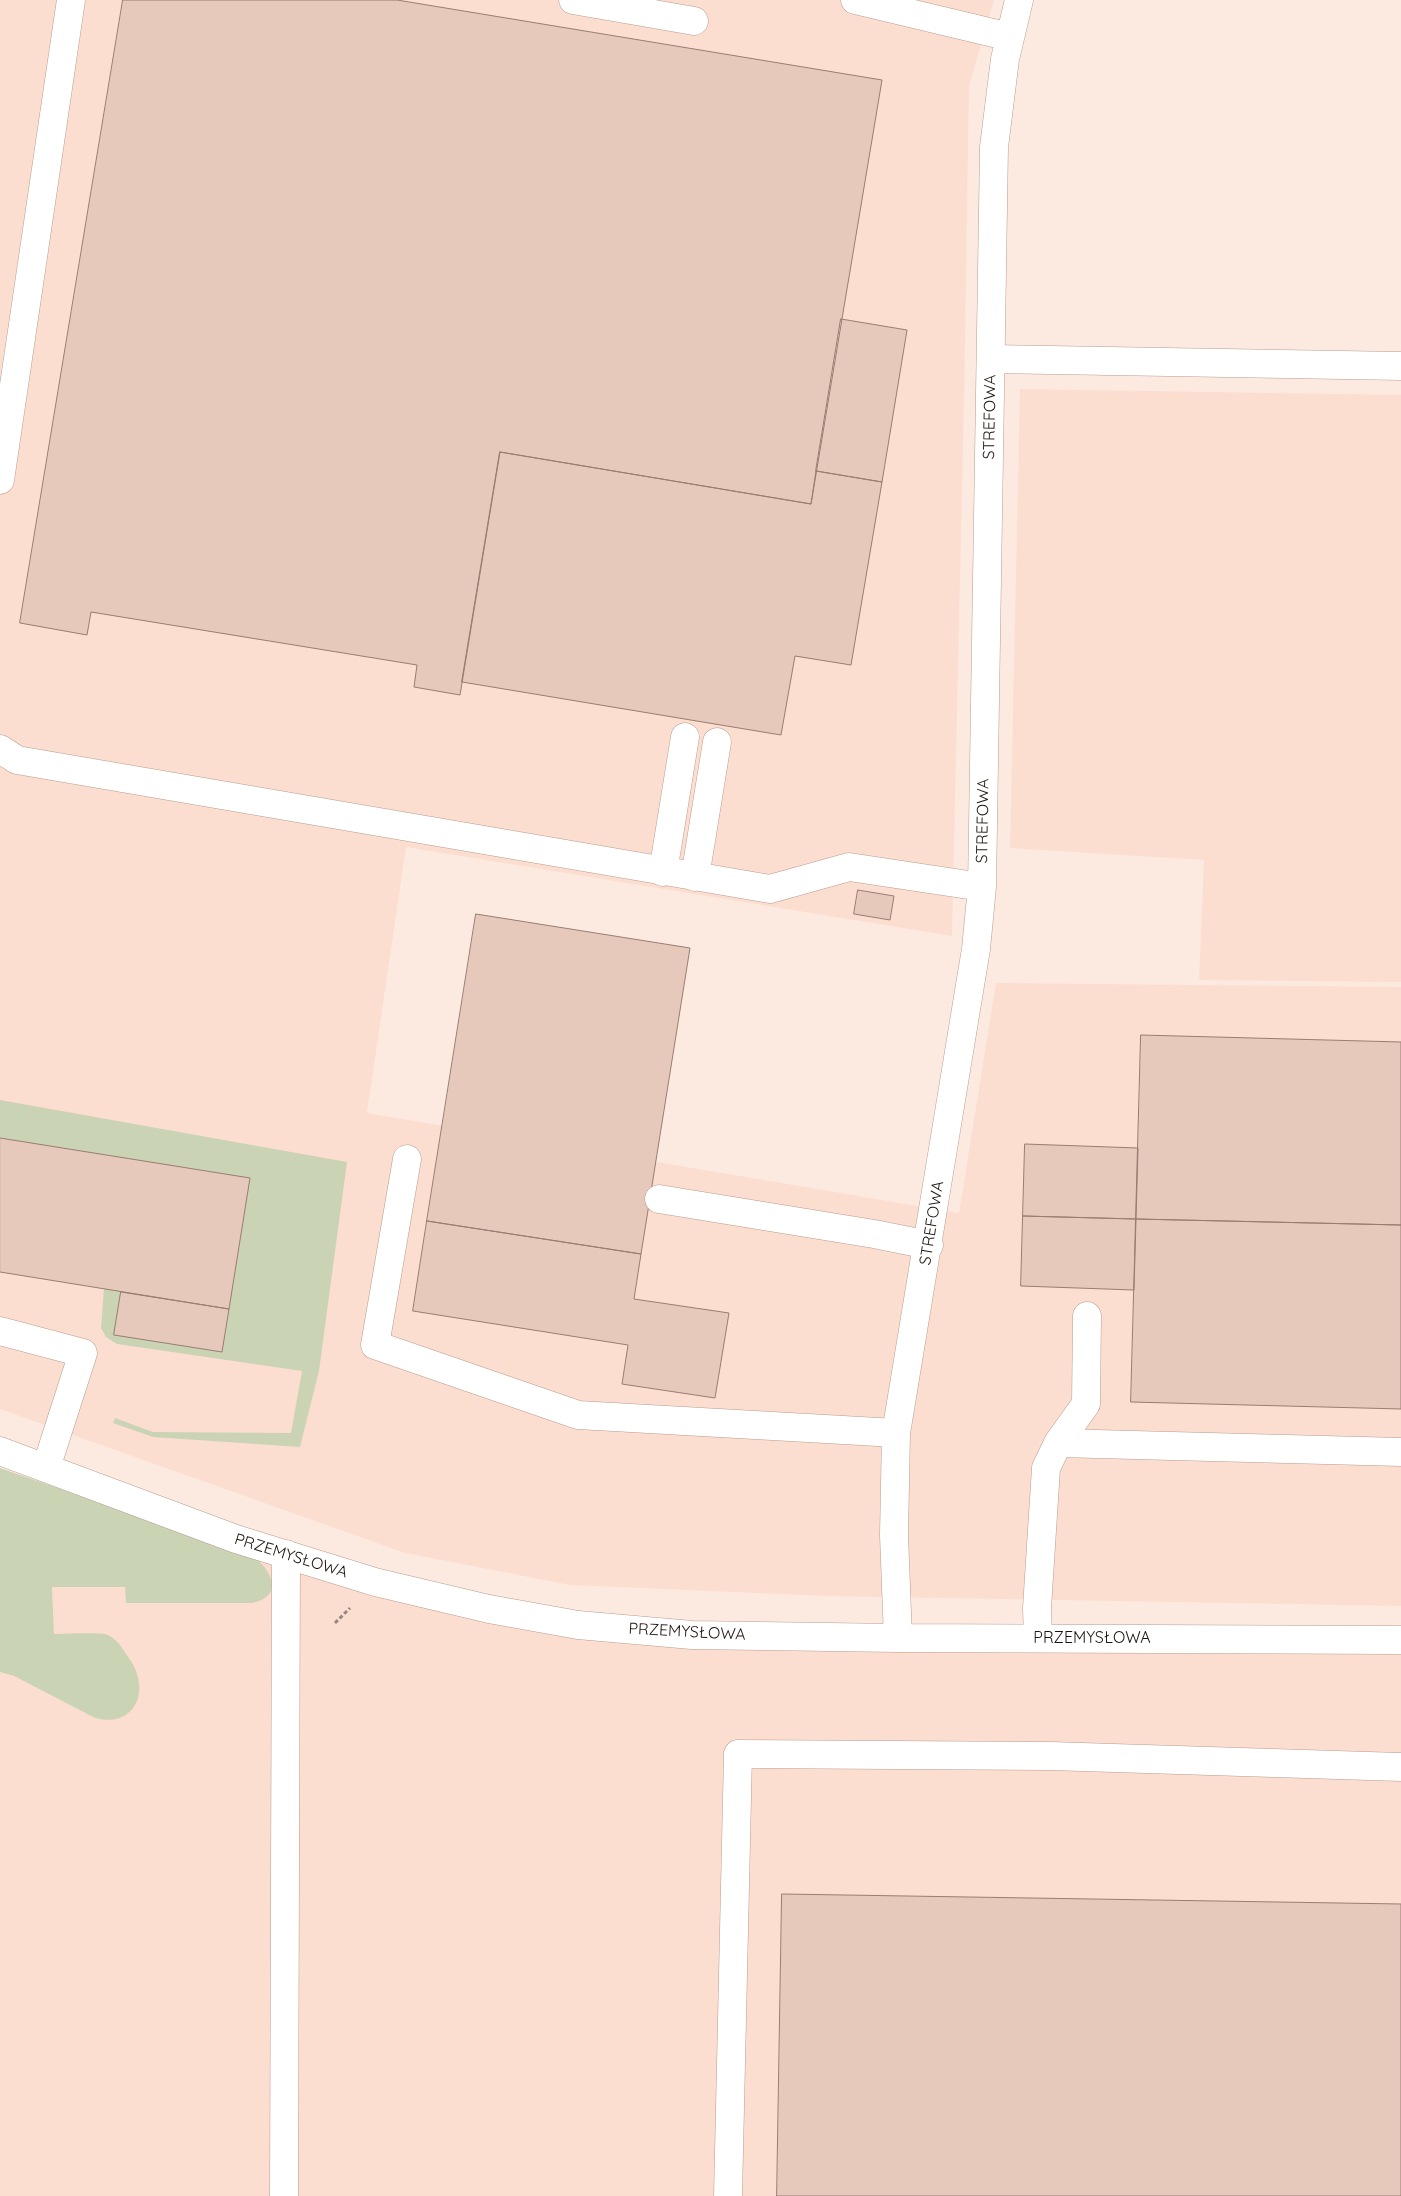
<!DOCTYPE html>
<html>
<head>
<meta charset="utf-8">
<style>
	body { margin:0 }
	canvas { display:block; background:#fceae1 }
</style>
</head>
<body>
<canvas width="1401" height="2196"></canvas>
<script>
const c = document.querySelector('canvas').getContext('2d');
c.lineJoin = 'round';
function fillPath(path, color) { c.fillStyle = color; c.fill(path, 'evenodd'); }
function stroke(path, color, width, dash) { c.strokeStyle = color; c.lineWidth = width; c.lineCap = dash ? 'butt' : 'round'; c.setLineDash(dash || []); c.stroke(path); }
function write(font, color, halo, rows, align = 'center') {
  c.font = font + ' Quicksand,sans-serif'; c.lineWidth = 4.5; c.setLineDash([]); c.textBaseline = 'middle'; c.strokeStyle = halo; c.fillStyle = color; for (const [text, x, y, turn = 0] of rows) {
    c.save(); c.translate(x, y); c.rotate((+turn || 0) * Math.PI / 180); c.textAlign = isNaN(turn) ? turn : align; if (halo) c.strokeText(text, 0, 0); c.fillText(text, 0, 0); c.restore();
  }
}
const built = new Path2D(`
	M0 0H994L969 86 964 402 952 936 406 847 367 1113 959 1213 996 983 1401 987V1606L827 1596 570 1585 405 1553 0 1409Z
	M1020 389 1401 395V982L1199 980 1204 860 1010 848Z
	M251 1555 578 1625 1401 1640V2196H0V1672L14 1676 93 1717 108 1635H54L52 1587H125L127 1603Z`);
const green = new Path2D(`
	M0 1100 347 1162 319 1371 300 1447 153 1437 113 1423 115 1418 153 1432 291 1433 302 1371 117 1344 106 1337 101 1328 105 1275 0 1257Z
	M0 1468 251 1555C271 1568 286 1596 252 1603H126L125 1587H52L54 1634C65 1634 100 1632 108 1635 114 1638 121 1645 124 1651 129 1658 135 1666 137 1674 147 1706 123 1728 93 1717L14 1676 0 1672Z`);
const building = new Path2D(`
	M123 0H397L882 80 811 504 500 452 460 695 414 687 417 665 91 612 87 635 20 623Z
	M841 319 907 330 882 482 816 471Z
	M500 452 811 504 816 471 882 482 851 665 795 656 781 735 462 682Z
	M858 890 894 896 890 920 854 914Z
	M476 914 690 948 641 1254 427 1221Z
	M1141 1035 1401 1042V1225L1136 1219Z
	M0 1138 250 1178 229 1309 0 1272Z
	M1025 1144 1138 1148 1136 1219 1023 1216Z
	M1023 1216 1136 1219 1134 1290 1021 1286Z
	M1136 1219 1401 1225V1409L1131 1402Z
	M427 1221 641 1254 634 1299 729 1313 715 1398 622 1384 628 1345 413 1311Z
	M121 1292 229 1309 222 1352 114 1335Z
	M782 1894 1401 1904V2196H777Z`);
const path = new Path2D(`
	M335 1623 350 1608`);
const minor = new Path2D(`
	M573 0 694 21
	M855 0 1010 37
	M991 359 1401 366
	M0 480 71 0
	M0 749 17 760 770 889 849 867 982 887
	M663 872 685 737
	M695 877 717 742
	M407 1159 375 1345 578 1415 896 1433
	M659 1199 874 1234 929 1245
	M0 1331 83 1353 46 1468
	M1058 1443 1086 1404 1087 1316
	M0 1451 236 1539 375 1582 489 1609 578 1625 692 1635 898 1638 1401 1640
	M898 1638 894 1535 896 1433 976 949 982 887 994 147 1005 59 1019 0
	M1038 1638 1037 1608 1046 1468 1058 1443 1401 1452
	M284 2196 286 1554
	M728 2196 738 1754 1050 1756 1401 1767`);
const streetNames = [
	["STREFOWA",990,417,-89],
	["STREFOWA",983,821,-89],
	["STREFOWA",932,1223,-81],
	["PRZEMYSŁOWA",291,1556,17],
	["PRZEMYSŁOWA",687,1632,3],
	["PRZEMYSŁOWA",1092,1638]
];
fillPath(built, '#fcded0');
fillPath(green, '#cbd3b5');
fillPath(building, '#e7c9bc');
stroke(building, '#987d71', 1);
stroke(minor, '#b89d8f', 29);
stroke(path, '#978881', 3, [4, 2.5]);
stroke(minor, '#fff', 28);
write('16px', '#1e140f', '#fff', streetNames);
</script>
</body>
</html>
